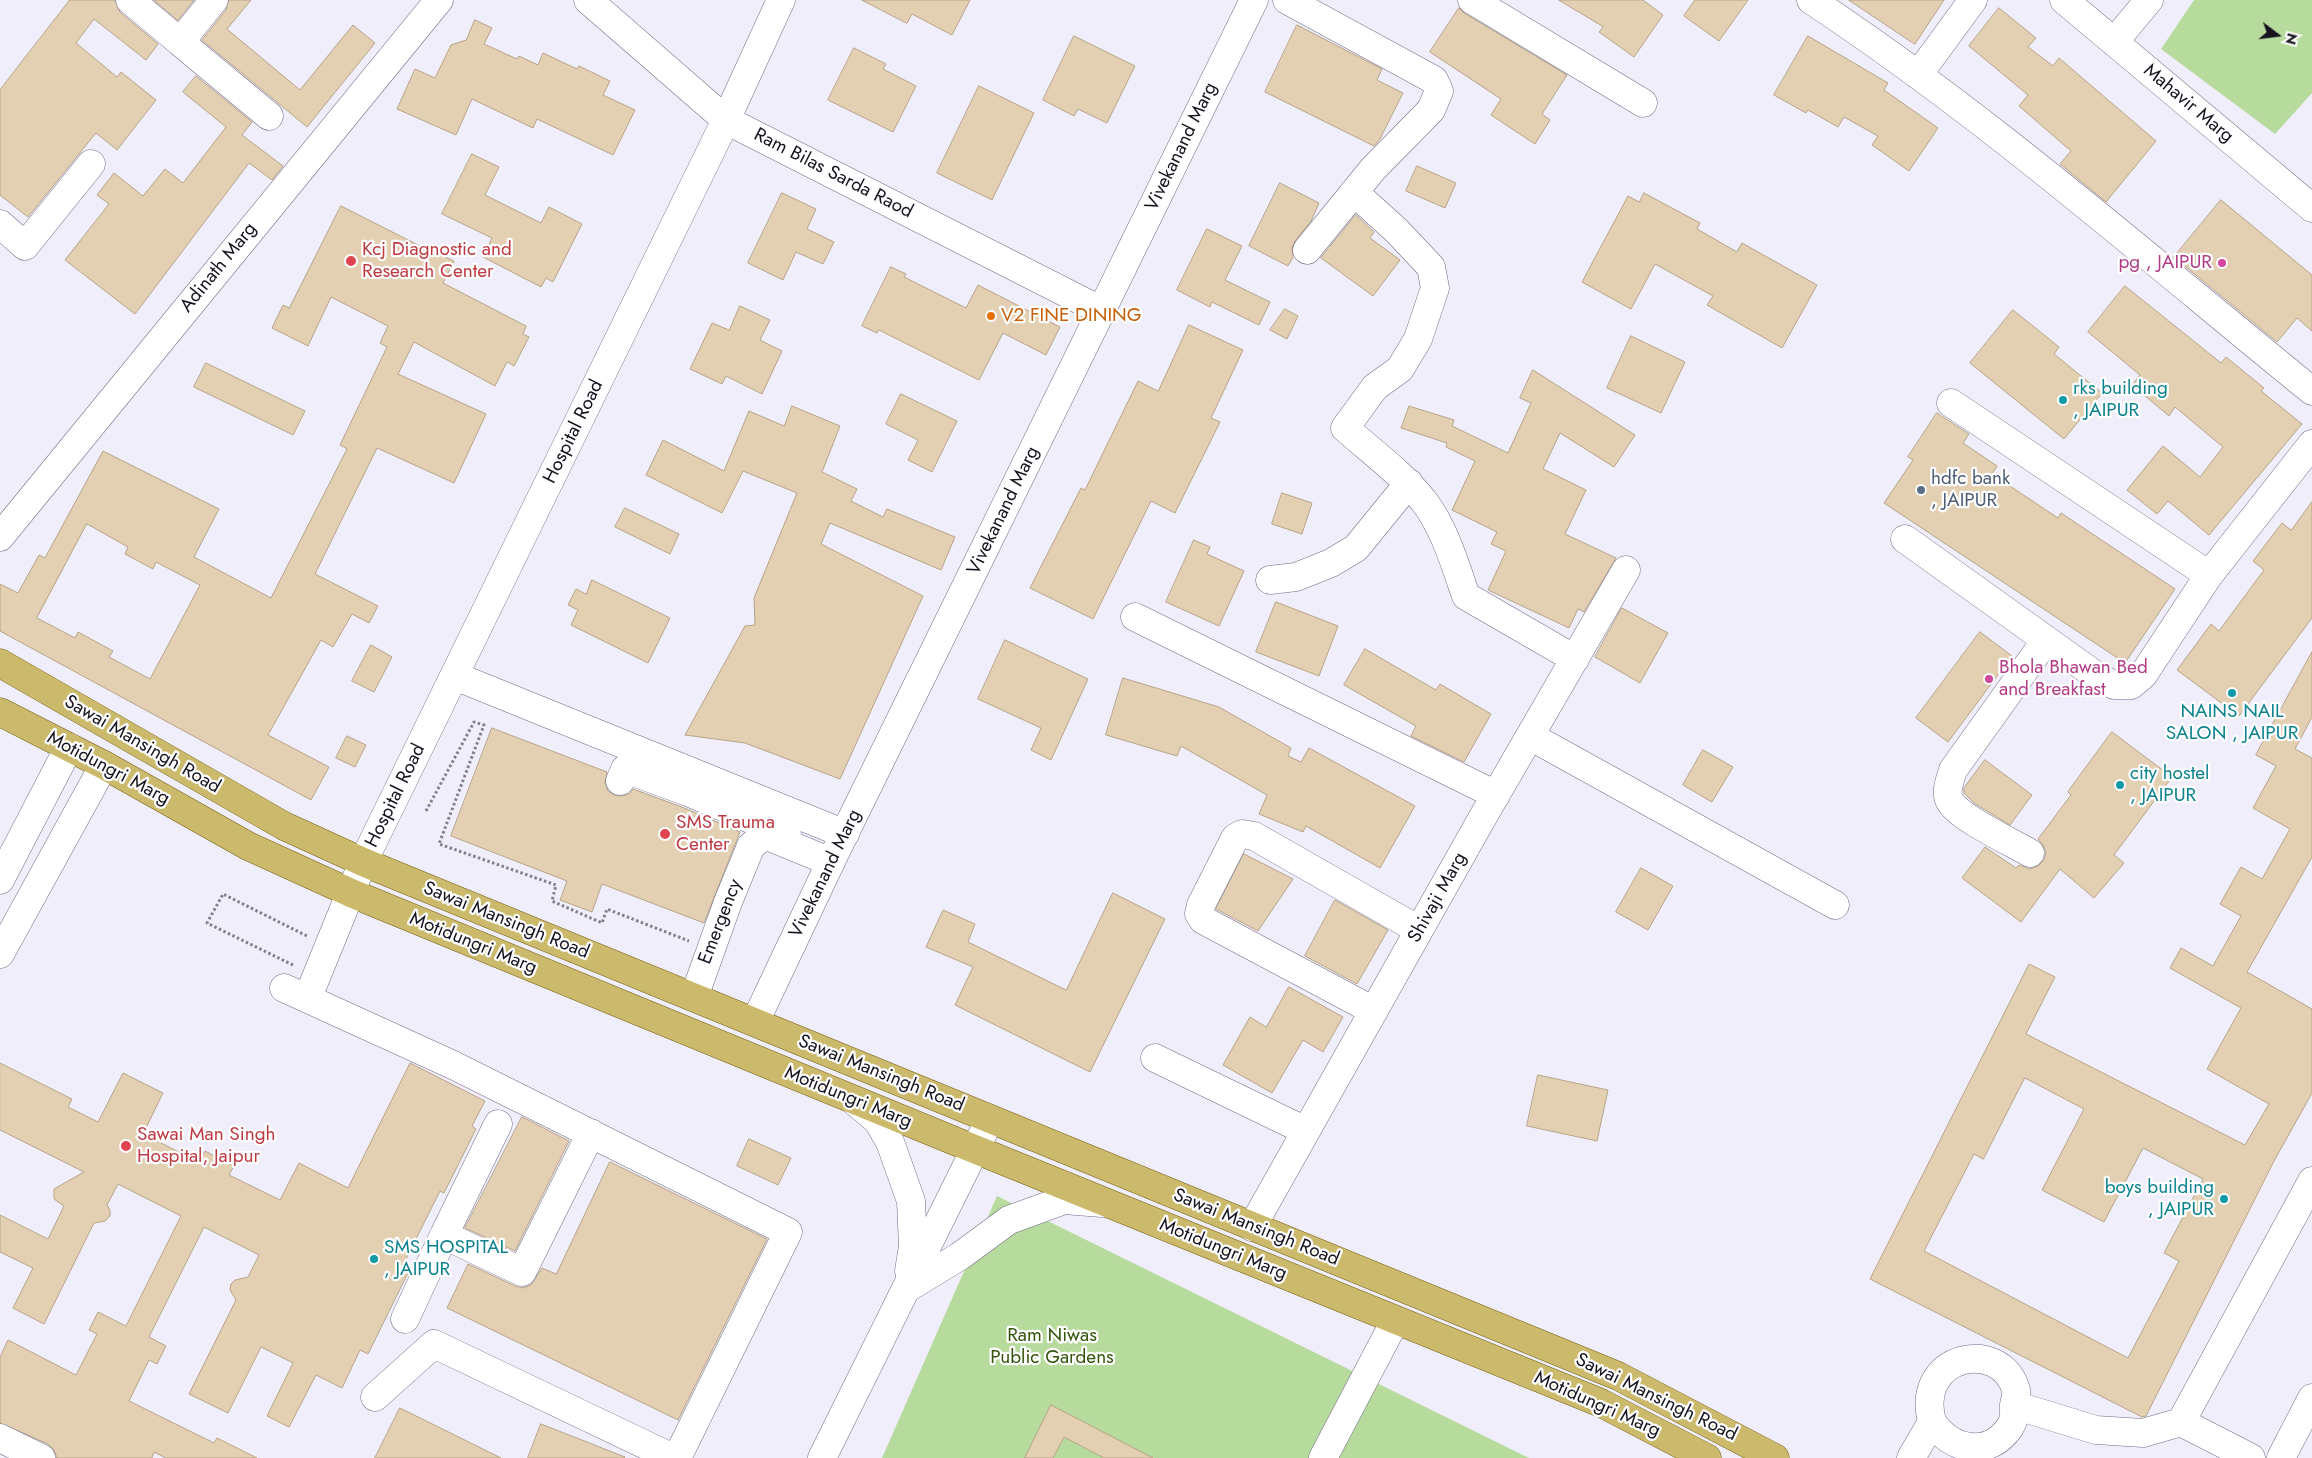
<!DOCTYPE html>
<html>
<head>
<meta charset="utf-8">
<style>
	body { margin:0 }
	#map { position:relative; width:2312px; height:1458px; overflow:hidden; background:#f1eefc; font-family:Jost,sans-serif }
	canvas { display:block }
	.north { position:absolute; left:2252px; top:10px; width:50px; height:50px; -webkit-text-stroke:4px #fefefe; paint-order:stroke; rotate:105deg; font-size:14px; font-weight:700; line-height:20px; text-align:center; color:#16131e }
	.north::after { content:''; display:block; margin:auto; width:18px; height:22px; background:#16131e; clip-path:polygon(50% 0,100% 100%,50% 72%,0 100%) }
</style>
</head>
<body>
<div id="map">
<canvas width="2312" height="1458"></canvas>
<div class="north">N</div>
</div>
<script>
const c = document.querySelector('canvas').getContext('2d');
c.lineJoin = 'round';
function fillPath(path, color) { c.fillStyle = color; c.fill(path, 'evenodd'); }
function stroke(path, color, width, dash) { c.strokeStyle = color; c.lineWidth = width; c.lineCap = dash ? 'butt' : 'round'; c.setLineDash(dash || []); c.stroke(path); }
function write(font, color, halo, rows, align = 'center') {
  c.font = font + ' Jost,sans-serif'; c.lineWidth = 4.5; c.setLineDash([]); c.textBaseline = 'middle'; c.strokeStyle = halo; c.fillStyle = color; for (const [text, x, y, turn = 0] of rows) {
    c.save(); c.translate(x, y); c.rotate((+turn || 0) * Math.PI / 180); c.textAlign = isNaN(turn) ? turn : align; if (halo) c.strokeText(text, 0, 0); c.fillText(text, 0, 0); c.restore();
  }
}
const green = new Path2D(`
	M2194 0H2312V93L2275 134 2161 49Z
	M997 1196 1529 1458H882Z`);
const building = new Path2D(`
	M70 0H115L120 12 158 44 146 60 94 19 76 43 117 77 121 72 156 100 117 150 96 133 28 217 0 195V90Z
	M154 0H194L178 20Z
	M229 0H251L227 29 300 90 353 25 375 43 307 127 202 40 226 10Z
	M862 0H970L952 35 912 14 907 23Z
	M1559 0H1643L1663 15 1634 57 1599 32 1603 27Z
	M1695 0H1748L1719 41 1684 16Z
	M1849 0H1944L1915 44Z
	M1459 8 1464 13 1567 75 1542 114 1550 120 1535 144 1491 115 1501 99 1430 52Z
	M1999 8 2036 38 2028 47 2053 66 2059 58 2156 141 2106 202 2060 164 2071 151 2019 106 2028 95 1969 46Z
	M475 20 492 28 484 44 517 59 519 56 538 65 543 53 577 69 579 66 610 81 603 95 635 110 613 155 537 119 533 128 472 99 456 135 397 109 415 69 435 78 451 45 466 40Z
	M1297 25 1382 69 1377 80 1403 93 1380 139 1374 146 1265 92Z
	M1074 36 1135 66 1107 123 1078 109 1074 116 1043 100Z
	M1808 36 1888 83 1884 90 1938 128 1909 171 1872 145 1878 136 1844 117 1838 127 1808 110 1806 113 1774 95Z
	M854 48 886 64 883 69 916 86 893 132 828 100Z
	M196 76 252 122 242 135 283 166 272 180 249 163 135 314 65 260 109 204 97 195 114 173 143 196 165 169 183 183 226 127 183 92Z
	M979 86 1034 113 992 200 937 173Z
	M472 154 499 167 485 195 541 223 549 207 582 224 553 282 546 278 541 287 483 257 492 238 442 214Z
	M1417 166 1456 183 1445 208 1406 191Z
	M1280 183 1319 203 1311 221 1295 241 1292 248 1293 257 1288 266 1249 246Z
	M782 193 816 209 807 229 834 242 823 264 796 252 783 280 748 263Z
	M1644 193 1700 223 1697 229 1737 252 1742 243 1817 285 1782 348 1707 305 1713 296 1655 264 1631 309 1582 282 1628 196 1639 202Z
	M2221 200 2312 275V331L2297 318 2277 342 2174 257Z
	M341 206 426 249V248L454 261 443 283 526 326 523 334 529 337 514 366 507 362 495 386 414 342 398 374 486 414 454 483 377 448 315 574 378 606 369 623 352 614 333 647 321 640 268 735 329 767 311 800 0 631V584L18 593 39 555 45 558 103 451 219 509 194 557 271 598 347 449 340 445 387 347 380 343 388 326 331 297 308 346 272 328 283 305 289 308ZM87 524 128 547 125 554 153 569 156 562 200 585 150 679 109 657 113 651 78 632 75 638 37 618Z
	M1356 215 1374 232 1370 238 1400 260 1373 296 1321 258Z
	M1207 229 1242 246 1225 280 1270 302 1259 325 1212 302 1210 307 1177 290Z
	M891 267 906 274 904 277 966 308 978 285 1060 327 1046 355 1003 333 979 380 879 330 877 333 862 326Z
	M2125 286 2221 363 2226 357 2264 388 2261 391 2302 424 2209 535 2168 501 2157 514 2127 490 2163 446 2200 477 2223 447 2175 407 2169 416 2132 385 2140 375 2088 332Z
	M740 306 770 320 760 340 782 351 762 394 726 376 722 384 690 369 712 323 729 330Z
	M1285 309 1298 316 1287 339 1270 330Z
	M2013 310 2059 347 2054 354 2102 393 2064 439 1970 363Z
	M1189 325 1243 350 1211 418 1220 422 1175 513 1151 501 1093 619 1030 588 1081 488 1085 490 1138 381 1158 391Z
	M1631 336 1685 362 1661 413 1607 388Z
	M206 363 305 411 293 435 194 387Z
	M1533 370 1635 435 1614 467 1560 433 1543 469 1586 490 1565 534 1616 558 1584 612 1578 609 1569 628 1488 590 1506 551 1491 544 1497 532 1452 510 1475 461 1446 447 1447 443 1401 428 1409 406 1454 420 1452 426 1508 453 1531 403 1520 398Z
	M901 394 957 421 932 472 908 460 918 440 886 424Z
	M792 406 840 426 822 472 857 489 851 501 883 517 887 509 955 537 941 570 830 523 821 544 923 596 840 779 745 743 685 735 745 626 755 625 754 598 797 493 743 471 722 513 646 475 663 440 724 471 749 411 784 426Z
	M1937 413 1969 434 1963 443 1997 466 1992 474 2058 518 2061 513 2175 589 2125 663 1884 503 1913 460 1908 457Z
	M1282 493 1312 503 1302 534 1272 524Z
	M2312 502V618L2239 716 2177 670 2211 624 2219 631 2264 570 2253 561 2282 523 2291 530Z
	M625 508 679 534 670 554 615 527Z
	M1194 540 1210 547 1207 554 1244 571 1219 626 1166 602Z
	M592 580 670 618 648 663 571 625 578 610 568 605 576 589 586 594Z
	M1276 602 1338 626 1319 676 1256 652Z
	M1622 608 1668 633 1640 683 1595 657Z
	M1980 632 2012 656 1948 742 1916 718Z
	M1005 640 1088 679 1051 760 1031 750 1041 728 978 699Z
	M371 645 392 657 374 692 352 681Z
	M1365 649 1436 690 1440 684 1491 714 1464 762 1411 736 1416 726 1344 685Z
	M2312 652V717L2295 749 2312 758V857L2247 972 2312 1009V1093L2274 1161 2146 1416 2142 1417 1870 1279 2029 964 2055 977 2026 1034 2245 1145 2269 1104 2207 1069 2241 1008 2170 968 2181 948 2213 966 2241 916 2220 904 2241 867 2262 879 2290 829 2253 808 2276 766 2256 755ZM2025 1078 2084 1109 2042 1190 2104 1222 2143 1148 2203 1179 2164 1253 2179 1261 2128 1358 1924 1251 1974 1154 1983 1159Z
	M1123 678 1219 707 1291 748 1288 756 1301 762 1309 748 1415 806 1380 868 1306 826 1303 832 1259 814 1267 795 1181 746 1177 756 1106 735Z
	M492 728 607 772 605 783 608 791 614 795 622 796 629 794 633 789 682 807 740 832 704 923 602 884 592 912 560 900 567 881 451 836Z
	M2112 732 2172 777 2114 855 2124 863 2094 898 2060 869 2021 922 1962 878 1985 847 2016 868 2019 865 2030 869 2038 866 2044 860 2046 852 2043 845 2038 839 2071 795 2068 792Z
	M347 736 366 745 355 767 336 758Z
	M1703 750 1733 767 1712 802 1683 785Z
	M1985 760 2032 795 2010 825 1974 803 1964 793V788Z
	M1244 854 1293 879 1258 931 1216 909Z
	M1641 868 1673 886 1648 930 1616 912Z
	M1113 893 1165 919 1090 1072 955 1005 973 967 926 947 943 910 975 924 968 942 1066 990Z
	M1335 900 1388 930 1357 984 1305 956Z
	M1289 987 1343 1017 1323 1052 1303 1040 1272 1093 1223 1065 1250 1017 1266 1027Z
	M0 1063 72 1099 68 1107 98 1122 123 1073 163 1093 143 1134 199 1162 205 1151 234 1166 229 1175 280 1200 299 1163 348 1188 410 1063 485 1101 472 1126 476 1129 444 1193 440 1191 401 1269 408 1273 368 1354 360 1350 342 1388 316 1375 289 1427 267 1416 293 1363 261 1347 228 1413 189 1394 236 1300 230 1290 231 1284 235 1280 248 1277 259 1255 204 1227 149 1337 166 1346 157 1364 149 1360 129 1401 214 1443 217 1438 257 1458H166L154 1452 152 1458H57L54 1450 48 1444 0 1423V1357L8 1340 76 1375 97 1334 89 1330 98 1312 126 1326 181 1216 118 1184 107 1205 110 1210V1216L105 1221 94 1223 44 1324 13 1308 33 1268 0 1252V1215L48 1239 64 1206 54 1199V1189L84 1172 0 1130Z
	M1538 1075 1608 1090 1597 1141 1527 1126Z
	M522 1117 569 1141 515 1251 465 1228Z
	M749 1139 791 1158 778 1185 737 1166Z
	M610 1162 767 1239 678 1420 447 1308 468 1264 515 1286 523 1288 531 1285 542 1268 556 1274Z
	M1051 1405 1153 1458H1104L1064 1437 1053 1458H1025Z
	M400 1408 501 1458H375Z
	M541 1424 625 1457 624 1458H528Z`);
const path = new Path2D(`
	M426 811 474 722 484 725 439 844 556 885 552 901 602 923 607 909 689 941
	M293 965 207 923 223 894 307 936`);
const minor = new Path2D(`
	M130 0 180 42
	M214 0 180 42 269 116
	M588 0 726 120 1102 311
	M1287 0 1434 80 1439 91 1431 110 1373 169 1307 250
	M1472 0 1643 103
	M1811 0C1988 117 2148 258 2312 391
	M2064 0 2312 208
	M2114 42 2149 0
	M1918 75 1973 0
	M1354 192 1397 231 1431 267 1435 288 1418 339 1400 369 1375 387 1345 428C1372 452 1404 475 1426 504 1445 530 1456 567 1466 596L1575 659
	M0 224 25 246 91 164
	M1951 403 2209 575
	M0 537 439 0
	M1905 539 2098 677 2114 685H2131L2143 675 2209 575 2312 444
	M1270 580 1296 577 1331 563 1356 548 1409 483
	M1135 617 1496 795
	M455 676 845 834
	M1530 736 1835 905
	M620 781 625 769 688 792 787 835
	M2030 853C2011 842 1962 819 1951 803 1944 794 1950 780 1953 770L2046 640
	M0 880 69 747
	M0 954 104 765
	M284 988 453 1065 788 1232 677 1458
	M308 997 363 862 726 120 781 0
	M694 997 728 902 751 846 765 835 831 862
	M1374 1011 1203 920 1199 914 1201 905 1235 838 1242 834 1254 836 1419 930
	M755 1022 834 855 1254 0
	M1155 1058 1306 1131
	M853 1100 878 1121 890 1142 911 1201 913 1246 909 1271
	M498 1124 444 1235 522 1272 591 1133
	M1252 1227 1480 822 1626 570
	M906 1289 960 1256 1009 1220 1064 1200 1102 1203
	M405 1319 444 1235
	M375 1397 434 1344 673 1458
	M2014 1405 2096 1430 2143 1433 2181 1422 2312 1181
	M2181 1422 2251 1458
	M0 1438 41 1458
	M822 1458 990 1119
	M1323 1458 1395 1321
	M1911 1458 1932 1422C1914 1354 2001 1337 2016 1390 2017 1394 2015 1400 2014 1405 2014 1414 2015 1419 2010 1427 1989 1458 1952 1451 1932 1422
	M2281 1458 2312 1398`);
const major = new Path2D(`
	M0 663 284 826 363 862 1618 1376 1775 1458
	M0 712 104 765 248 846 351 893 962 1144 1601 1403 1707 1458`);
const markers = [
	[351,261,6,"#e0444e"],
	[2222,263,5,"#d1479c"],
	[991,316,5,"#e8710a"],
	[2063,400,5,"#0f9aa8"],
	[1921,490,5,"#5c6f8a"],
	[1989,679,5,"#d1479c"],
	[2232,693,5,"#0f9aa8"],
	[2120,785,5,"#0f9aa8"],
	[665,834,6,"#e0444e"],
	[126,1146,6,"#e0444e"],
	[2224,1199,5,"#0f9aa8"],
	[374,1259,5,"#0f9aa8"]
];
const streetNames = [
	["Mahavir Marg",2188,104,40],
	["Vivekanand Marg",1182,147,-64],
	["Ram Bilas Sarda Raod",833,174,27],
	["Adinath Marg",219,268,-51],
	["Hospital Road",574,432,-64],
	["Vivekanand Marg",1004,511,-64],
	["Sawai Mansingh Road",142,745,30],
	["Motidungri Marg",108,769,28],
	["Hospital Road",396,796,-64],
	["Vivekanand Marg",826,874,-64],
	["Shivaji Marg",1438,898,-61],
	["Sawai Mansingh Road",506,921,22],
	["Emergency",721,922,-69],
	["Motidungri Marg",473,944,22],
	["Sawai Mansingh Road",881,1074,22],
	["Motidungri Marg",848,1098,22],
	["Sawai Mansingh Road",1256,1228,22],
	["Motidungri Marg",1223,1250,22],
	["Sawai Mansingh Road",1656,1398,26],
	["Motidungri Marg",1597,1405,24]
];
const healthNames = [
	["Kcj Diagnostic and",362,250],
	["Research Center",362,272],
	["SMS Trauma",676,823],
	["Center",676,845],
	["Sawai Man Singh",137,1135],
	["Hospital, Jaipur",137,1157]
];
const hotelNames = [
	["pg , JAIPUR",2212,263],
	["Bhola Bhawan Bed",1999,668,"left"],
	["and Breakfast",1999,690,"left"]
];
const foodNames = [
	["V2 FINE DINING",1001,316]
];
const cultureNames = [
	["rks building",2073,389],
	[", JAIPUR",2073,411],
	["NAINS NAIL",2232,712,"center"],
	["SALON , JAIPUR",2232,734,"center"],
	["city hostel",2130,774],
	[", JAIPUR",2130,796],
	["boys building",2214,1188,"right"],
	[", JAIPUR",2214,1210,"right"],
	["SMS HOSPITAL",384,1248],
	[", JAIPUR",384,1270]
];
const serviceNames = [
	["hdfc bank",1931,479],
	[", JAIPUR",1931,501]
];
const parkNames = [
	["Ram Niwas",1052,1336],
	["Public Gardens",1052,1358]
];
fillPath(green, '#b7da9d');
fillPath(building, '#e3d0b2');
stroke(building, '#b6a487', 1);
stroke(minor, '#736b88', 29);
stroke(major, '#766111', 29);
stroke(path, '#827f8c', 3, [2.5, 2.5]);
stroke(minor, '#fff', 28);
stroke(major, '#cbb96c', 28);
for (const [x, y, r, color] of markers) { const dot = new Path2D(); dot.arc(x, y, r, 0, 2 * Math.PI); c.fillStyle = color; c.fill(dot); stroke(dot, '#fefefe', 2); }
write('19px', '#16131e', '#fefefe', streetNames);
write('19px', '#be3a42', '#fefefe', healthNames, 'left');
write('19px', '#b23c85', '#fefefe', hotelNames, 'right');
write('19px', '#c56008', '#fefefe', foodNames, 'left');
write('19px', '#0d838f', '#fefefe', cultureNames, 'left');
write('19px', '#4e5e75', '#fefefe', serviceNames, 'left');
write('19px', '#33550c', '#fefefe', parkNames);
</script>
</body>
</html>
